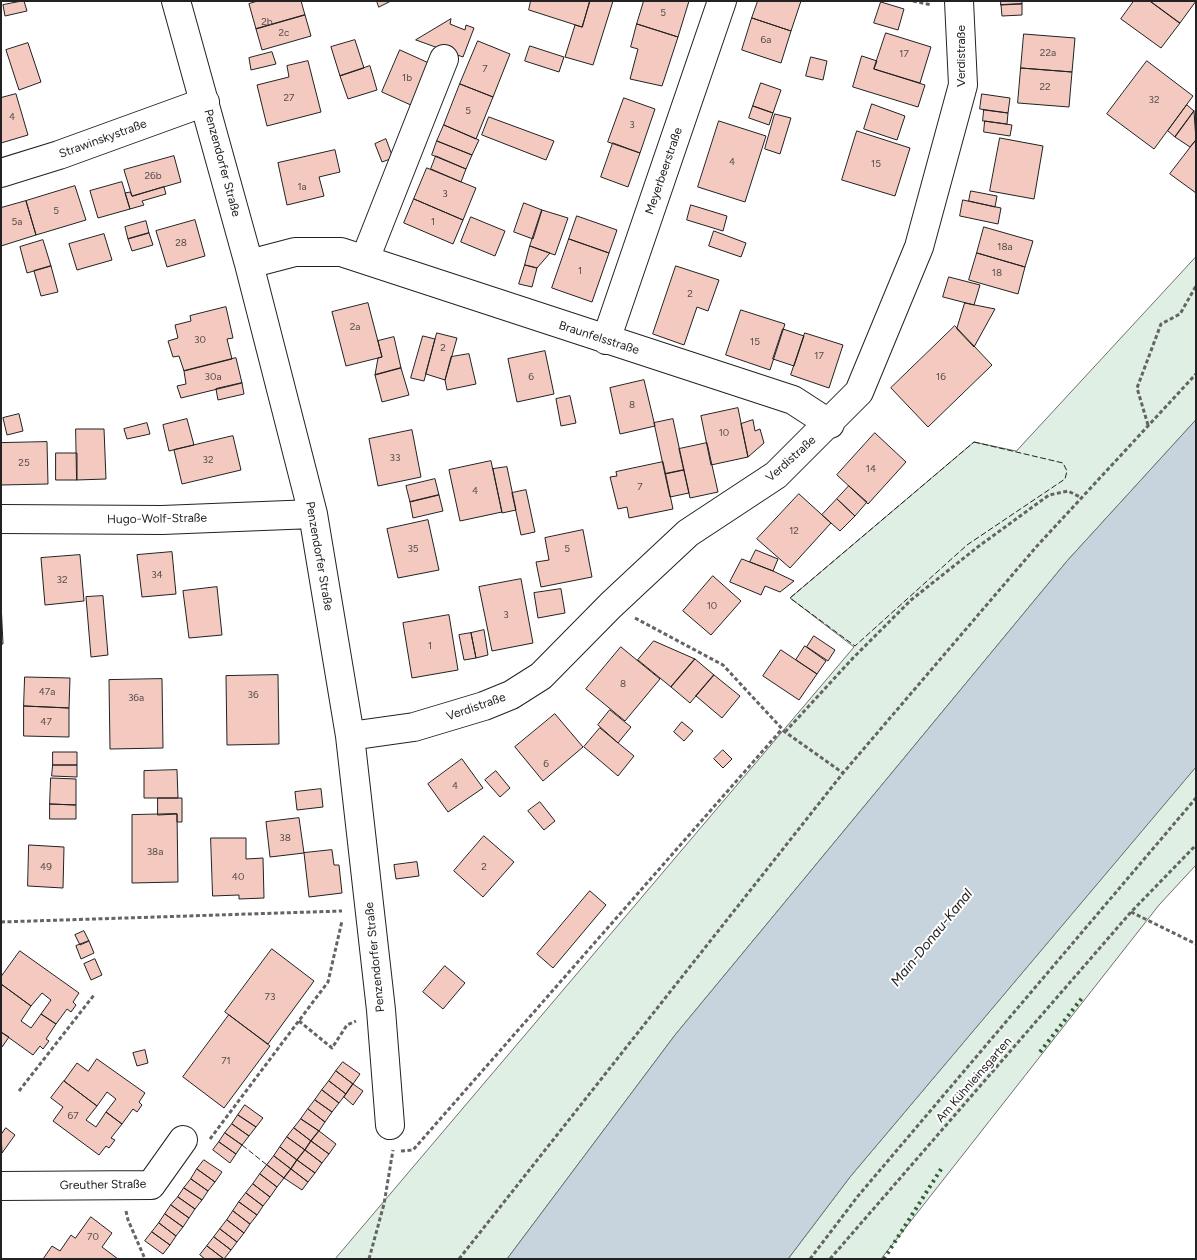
<!DOCTYPE html>
<html>
<head>
<meta charset="utf-8">
<style>
	body { margin:0 }
	#map { position:relative; width:1197px; height:1260px; overflow:hidden; background:#fff; font-family:Figtree,sans-serif }
	canvas { display:block }
	.frame { position:absolute; inset:0; border:2px solid #222; pointer-events:none }
</style>
</head>
<body>
<div id="map">
<canvas width="1197" height="1260"></canvas>
<div class="frame"></div>
</div>
<script>
const c = document.querySelector('canvas').getContext('2d');
c.lineJoin = 'round';
function fillPath(path, color) { c.fillStyle = color; c.fill(path, 'evenodd'); }
function stroke(path, color, width, dash) { c.strokeStyle = color; c.lineWidth = width; c.lineCap = dash ? 'butt' : 'round'; c.setLineDash(dash || []); c.stroke(path); }
function write(font, color, halo, rows, align = 'center') {
  c.font = font + ' Figtree,sans-serif'; c.lineWidth = 4; c.setLineDash([]); c.textBaseline = 'middle'; c.strokeStyle = halo; c.fillStyle = color; for (const [text, x, y, turn = 0] of rows) {
    c.save(); c.translate(x, y); c.rotate((+turn || 0) * Math.PI / 180); c.textAlign = isNaN(turn) ? turn : align; if (halo) c.strokeText(text, 0, 0); c.fillText(text, 0, 0); c.restore();
  }
}
const green = new Path2D(`
	M1196 257V420L1067 561 675 1035 507 1259H335L854 647 790 598 974 442 1016 451Z
	M1196 767V865L1159 905 881 1259H788L850 1177Z`);
const water = new Path2D(`
	M1196 420V767L850 1177 788 1259H507L675 1035 1067 561Z`);
const building = new Path2D(`
	M24 1 27 11 5 16 3 5Z
	M258 1H301L305 15 256 29 249 4Z
	M377 1H391L379 7Z
	M531 1H590L582 27 529 10Z
	M590 1H613L593 65 565 57 575 25 582 27Z
	M644 1H689L678 37 637 24Z
	M758 1H801L791 31 752 18Z
	M1001 1H1022V4L1001 5Z
	M1134 1H1150L1180 23 1161 48 1121 19Z
	M1150 1H1196L1180 23Z
	M881 2 904 9 898 30 874 23Z
	M1022 4V15L1002 16 1001 5Z
	M305 15 311 36 262 50 256 29Z
	M752 18 791 31 781 63 742 50Z
	M451 19 450 24 465 30 466 25 474 28 463 57 416 40Z
	M637 24 678 37 662 86 630 79 638 49 631 47Z
	M886 33 931 47 920 83 874 69Z
	M1024 34 1075 38 1072 72 1021 68Z
	M355 40 364 68 340 76 331 47Z
	M478 41 510 54 493 97 460 84Z
	M28 43 41 82 19 90 6 50Z
	M530 46 564 57 559 72 525 61Z
	M400 50 431 64 413 106 382 92Z
	M272 52 276 64 251 70 249 58Z
	M862 56 877 61 874 69 925 85 918 107 853 87Z
	M811 57 827 61 823 80 806 76Z
	M308 61 321 112 267 126 257 85 289 77 287 66Z
	M1147 61 1193 96 1154 149 1107 114Z
	M370 66 377 90 348 99 340 76Z
	M1021 68 1072 72 1069 107 1018 103Z
	M761 83 781 90 773 113 753 106Z
	M460 84 493 97 476 139 444 125Z
	M16 94 28 135 1 143V98Z
	M982 94 1010 98 1008 113 980 109Z
	M624 98 655 109 640 153 608 142Z
	M872 104 905 116 897 140 864 129Z
	M1187 105 1194 111 1175 137 1168 131Z
	M753 106 773 113 769 125 749 118Z
	M984 110 1008 113 1007 124 983 121Z
	M1194 111 1196 140 1190 147 1175 137Z
	M775 114 791 118 780 154 765 149Z
	M489 117 554 141 546 160 482 135Z
	M719 121 766 136 745 202 698 187Z
	M985 121 1012 125 1010 136 984 132Z
	M444 125 479 140 472 155 437 141Z
	M857 131 910 148 895 196 842 180Z
	M1000 138 1043 146 1034 199 990 191Z
	M386 139 393 158 382 162 375 144Z
	M1196 140V193L1170 174Z
	M437 141 472 155 466 169 432 155Z
	M613 143 640 153 628 187 601 177Z
	M335 150 340 172 319 177 324 196 287 205 278 163Z
	M174 156 181 182 132 196 124 170Z
	M436 156 466 169 461 182 431 169Z
	M427 168 476 188 463 220 414 199Z
	M122 182 130 209 98 218 90 191Z
	M75 186 86 220 36 235 26 201Z
	M164 187 166 194 142 201 144 205 130 209 125 193 130 192 132 196Z
	M971 191 997 196 995 207 969 201Z
	M414 199 463 220 453 244 404 223Z
	M963 200 1001 208 998 224 960 216Z
	M26 201 36 235 1 246V208Z
	M524 203 542 210 533 239 514 232Z
	M691 205 727 216 723 231 687 220Z
	M542 210 568 218 555 255 530 246Z
	M577 216 617 230 609 253 569 239Z
	M471 217 505 231 495 256 461 242Z
	M195 220 205 256 167 267 156 231Z
	M146 221 149 233 128 239 125 227Z
	M984 227 1033 241 1025 267 977 253Z
	M714 231 746 243 741 257 709 246Z
	M149 233 153 245 132 251 128 239Z
	M104 234 112 260 77 270 69 244Z
	M569 239 609 253 592 302 552 288Z
	M43 240 51 266 27 273 20 247Z
	M530 246 550 253 537 268 525 265Z
	M977 253 1025 267 1018 294 969 280Z
	M525 265 537 268 532 287 519 284Z
	M51 266 58 292 41 296 34 271Z
	M676 266 719 280 708 311 697 307 684 345 653 334Z
	M949 277 980 285 974 305 943 297Z
	M368 303 382 357 346 366 332 312Z
	M965 303 995 309 974 347 957 329Z
	M226 307 233 338 227 339 232 359 184 371 179 356 173 357 168 341 178 338 175 325 191 321 190 316Z
	M741 310 785 324 770 370 726 355Z
	M955 326 992 365 928 427 891 388Z
	M783 329 804 336 794 366 773 359Z
	M437 333 457 338 445 380 426 374Z
	M805 333 843 345 829 388 791 375Z
	M423 336 435 339 424 381 411 378Z
	M394 337 401 368 375 375 378 358 382 357 378 341Z
	M545 351 554 394 517 402 508 359Z
	M469 354 476 384 447 390 445 380 451 357Z
	M236 358 242 383 181 398 177 386 186 384 184 371Z
	M401 368 409 395 382 402 375 375Z
	M644 380 655 426 620 434 610 388Z
	M242 383 244 394 218 400 216 389Z
	M570 396 576 423 561 426 556 399Z
	M738 408 748 457 711 465 701 416Z
	M19 414 23 431 7 435 3 418Z
	M187 419 194 445 169 451 163 425Z
	M673 419 684 470 665 474 654 423Z
	M753 420 755 431 760 429 764 443 748 457 741 424Z
	M147 423 150 434 127 439 124 429Z
	M76 429H104L106 479 77 480Z
	M412 430 421 477 378 486 369 439Z
	M875 433 906 462 868 504 837 475Z
	M233 436 241 470 182 484 174 450Z
	M47 442 48 484 1 485V443Z
	M707 443 718 492 690 498 679 449Z
	M56 453H77V480H56Z
	M491 461 502 512 460 521 449 470Z
	M663 462 673 509 629 518 627 507 618 509 610 477 617 476 616 472Z
	M507 467 516 510 502 513 493 469Z
	M684 470 689 493 670 497 665 474Z
	M435 479 439 495 410 502 406 486Z
	M849 486 867 502 855 516 837 499Z
	M526 490 535 532 521 535 512 493Z
	M799 494 831 523 790 568 757 539Z
	M439 495 443 511 413 518 410 502Z
	M837 499 855 516 840 531 822 515Z
	M428 520 439 570 398 578 387 529Z
	M583 530 592 577 541 587 536 562 549 560 545 538Z
	M756 550 778 559 773 571 750 562Z
	M172 552 176 594 142 597 137 555Z
	M80 555 84 601 45 605 41 558Z
	M742 559 773 571 794 581 780 592 765 586 761 595 730 582Z
	M713 576 741 601 711 635 683 611Z
	M521 579 533 643 492 651 479 587Z
	M217 587 222 635 189 638 183 591Z
	M561 589 565 613 538 618 534 593Z
	M103 596 108 655 91 657 86 597Z
	M1 603 3 644H1Z
	M449 615 458 670 412 678 403 623Z
	M484 630 488 655 476 658 471 633Z
	M471 633 476 658 464 660 459 635Z
	M814 636 835 650 828 661 807 647Z
	M654 641 695 659 671 687 638 660Z
	M805 646 826 661 817 674 796 660Z
	M621 647 660 679 625 721 586 689Z
	M781 650 817 674 799 700 763 676Z
	M695 659 714 675 690 703 671 687Z
	M278 675 279 744 227 745 226 676Z
	M714 675 740 696 722 718 696 696Z
	M25 677 70 678 69 708 24 706Z
	M162 679 163 748 110 749 109 680Z
	M24 706 69 708V737L24 736Z
	M610 710 631 727 618 743 598 725Z
	M555 714 583 747 543 781 515 747Z
	M682 722 693 731 684 741 674 732Z
	M600 728 634 756 618 776 584 747Z
	M723 750 732 759 723 768 714 759Z
	M53 752H77V765H53Z
	M462 759 483 788 448 812 428 784Z
	M53 765H77V777L52 776Z
	M177 770 178 798H144V771Z
	M496 771 510 788 500 797 485 780Z
	M51 778 76 779V805L50 804Z
	M321 789 323 807 297 810 295 792Z
	M158 798H182V822H177V814L158 815Z
	M540 802 555 821 544 830 528 811Z
	M50 804 76 805V819H50Z
	M177 814 178 882 132 883V815Z
	M299 818 304 853 270 857 266 822Z
	M484 836 514 862 483 897 454 871Z
	M211 838H246V859L263 858 264 898 239 899V895L213 896Z
	M29 845 64 847 63 888 28 886Z
	M332 850 334 865H339L342 893 309 897 304 853Z
	M417 862 419 876 396 879 394 865Z
	M590 891 606 905 553 968 537 954Z
	M84 931 89 941 80 945 75 935Z
	M89 941 94 953 81 959 76 946Z
	M272 949 314 981 268 1044 225 1012Z
	M20 951 79 993 73 1002 76 1005 71 1012 67 1009 56 1024 41 1014 51 1000 42 993 31 1006 1 984V977Z
	M95 959 102 975 91 980 84 964Z
	M445 966 465 983 443 1009 423 992Z
	M1 984 31 1006 21 1021 31 1028 41 1014 56 1024 46 1039 49 1041 43 1049 40 1046 33 1055 1 1032Z
	M229 1015 270 1046 224 1108 183 1077Z
	M1 1032 9 1037 2 1047 1 1046Z
	M145 1050 148 1063 137 1066 133 1053Z
	M97 1059 145 1093 139 1102 142 1105 137 1112 133 1109 122 1124 106 1112 116 1099 107 1092 97 1106 64 1081 77 1063 88 1071Z
	M343 1062 360 1074 353 1084 336 1071Z
	M336 1071 353 1084 346 1094 329 1081Z
	M64 1081 97 1106 86 1120 96 1127 106 1112 122 1124 111 1138 115 1140 109 1148 106 1146 99 1155 53 1121 63 1107 51 1098Z
	M329 1081 346 1094 339 1103 322 1090Z
	M353 1084 363 1091 353 1105 344 1097Z
	M322 1090 339 1103 332 1112 315 1100Z
	M315 1100 332 1112 325 1122 308 1109Z
	M245 1105 263 1118 256 1127 238 1115Z
	M308 1109 325 1122 319 1131 301 1119Z
	M238 1115 256 1127 249 1136 232 1124Z
	M301 1119 319 1131 311 1141 294 1128Z
	M232 1124 249 1136 242 1145 225 1133Z
	M6 1128 15 1135 2 1153 1 1135Z
	M294 1128 311 1141 305 1150 287 1137Z
	M319 1131 336 1144 329 1154 311 1141Z
	M225 1133 242 1145 236 1154 219 1142Z
	M287 1137 305 1150 297 1160 280 1147Z
	M311 1141 329 1154 322 1163 305 1150Z
	M219 1142 236 1154 230 1163 213 1150Z
	M280 1147 297 1160 291 1169 274 1156Z
	M305 1150 322 1163 315 1173 297 1160Z
	M274 1156 291 1169 284 1178 267 1165Z
	M204 1160 222 1172 215 1182 197 1169Z
	M297 1160 315 1173 308 1182 291 1169Z
	M267 1165 284 1178 277 1187 260 1174Z
	M197 1169 215 1182 208 1191 191 1179Z
	M291 1169 308 1182 302 1190 284 1178Z
	M260 1174 277 1187 270 1197 253 1184Z
	M191 1179 208 1191 202 1200 184 1188Z
	M253 1184 270 1197 263 1206 246 1193Z
	M184 1188 202 1200 195 1209 178 1197Z
	M246 1193 263 1206 257 1215 239 1202Z
	M178 1197 195 1209 189 1218 171 1205Z
	M239 1202 257 1215 250 1224 233 1211Z
	M171 1205 189 1218 183 1227 165 1214Z
	M233 1211 250 1224 244 1233 227 1220Z
	M165 1214 183 1227 176 1236 159 1223Z
	M91 1217 112 1233 102 1247 118 1259H43L52 1246 60 1251 71 1235 75 1238Z
	M227 1220 244 1233 237 1242 220 1229Z
	M159 1223 176 1236 170 1245 152 1232Z
	M220 1229 237 1242 231 1250 214 1237Z
	M152 1232 170 1245 163 1254 145 1241Z
	M214 1237 231 1250 224 1259 207 1246Z
	M207 1246 224 1259H205L200 1255Z`);
const path = new Path2D(`
	M913 1 932 5
	M1148 425 1137 388 1161 324 1180 314 1196 286
	M635 618 723 665 785 732 843 773
	M785 732 853 658 911 600 979 546 1049 495 1068 491 1082 498
	M1131 912 1196 944
	M1 922 342 911
	M299 1021 332 1048 347 1025 356 1021
	M19 1091 94 995
	M210 1139 328 982 342 921
	M401 1151 413 1150 782 729
	M126 1211 128 1220 145 1259
	M369 1259 384 1204 393 1150
	M459 1259 843 773 1037 546 1196 374
	M810 1259 858 1196 1196 798
	M830 1259 1131 912 1196 845`);
const minor = new Path2D(`
	M176 1 249 264 313 514 350 736 381 1010 390 1125
	M1 173 59 155 205 102
	M365 259 444 59
	M249 264 295 252H341L793 400 830 424
	M606 340 722 1
	M1 519 162 520 313 514
	M350 736 414 727 484 706 511 695 541 676 611 605 688 533 776 475 859 392 919 247 963 85 959 1
	M1 1186 151 1185 183 1140`);
const hedge = new Path2D(`
	M1040 1052 1082 998
	M884 1259 943 1166`);
const fence = new Path2D(`
	M974 442 1063 463 1067 471 1065 479 967 545 855 646 790 598Z
	M242 1145 267 1165`);
const numberNames = [
	["5",663,13],
	["2b",267,22],
	["2c",284,33],
	["6a",766,40],
	["22a",1048,53],
	["17",904,54],
	["7",485,69],
	["1b",407,78],
	["22",1045,87],
	["27",289,98],
	["32",1154,100],
	["5",468,111],
	["4",12,117],
	["3",632,125],
	["4",732,162],
	["15",876,164],
	["26b",153,176],
	["1a",302,187],
	["3",445,194],
	["5",56,211],
	["5a",17,222],
	["1",433,222],
	["28",181,243],
	["18a",1005,247],
	["1",580,271],
	["18",997,273],
	["2",690,294],
	["2a",355,327],
	["30",200,340],
	["15",755,342],
	["2",443,348],
	["17",819,356],
	["30a",213,377],
	["6",531,377],
	["16",941,377],
	["8",632,405],
	["10",724,433],
	["33",395,458],
	["32",208,460],
	["25",24,463],
	["14",871,469],
	["7",640,487],
	["4",475,491],
	["12",794,531],
	["35",413,549],
	["5",567,549],
	["34",157,575],
	["32",62,580],
	["10",712,606],
	["3",506,615],
	["1",430,646],
	["8",623,684],
	["47a",47,692],
	["36",253,695],
	["36a",136,698],
	["47",46,722],
	["6",546,764],
	["4",455,786],
	["38",285,838],
	["38a",155,852],
	["49",46,867],
	["2",484,867],
	["40",238,877],
	["73",270,997],
	["71",226,1061],
	["67",73,1116],
	["70",93,1237]
];
const streetNames = [
	["Verdistraße",961,56,-90],
	["Strawinskystraße",103,139,-20],
	["Penzendorfer Straße",222,163,75],
	["Meyerbeerstraße",664,171,-71],
	["Braunfelsstraße",599,338,18],
	["Verdistraße",791,459,-42],
	["Hugo-Wolf-Straße",157,519,-1],
	["Penzendorfer Straße",319,556,80],
	["Verdistraße",476,707,-19],
	["Penzendorfer Straße",375,957,-96],
	["Am Kühnleinsgarten",974,1080,-49],
	["Greuther Straße",103,1185,-1]
];
const waterNames = [
	["Main-Donau-Kanal",932,938,-51]
];
fillPath(green, '#e0efe3');
stroke(green, '#6f6f6f', 1);
fillPath(water, '#c7d3dd');
stroke(water, '#6f6f6f', 1);
fillPath(building, '#f3c9c0');
stroke(building, '#222', 1);
stroke(minor, '#222', 30);
stroke(path, '#646464', 3, [4, 2.5]);
stroke(minor, '#fff', 28);
stroke(hedge, '#2f5e38', 4, [2.5, 4]);
stroke(fence, '#222', 1, [6, 2.5]);
write('10px', '#564c4a', null, numberNames);
write('12px', '#222', '#fff', streetNames);
write('italic 14px', '#222', '#fff', waterNames);
</script>
</body>
</html>
